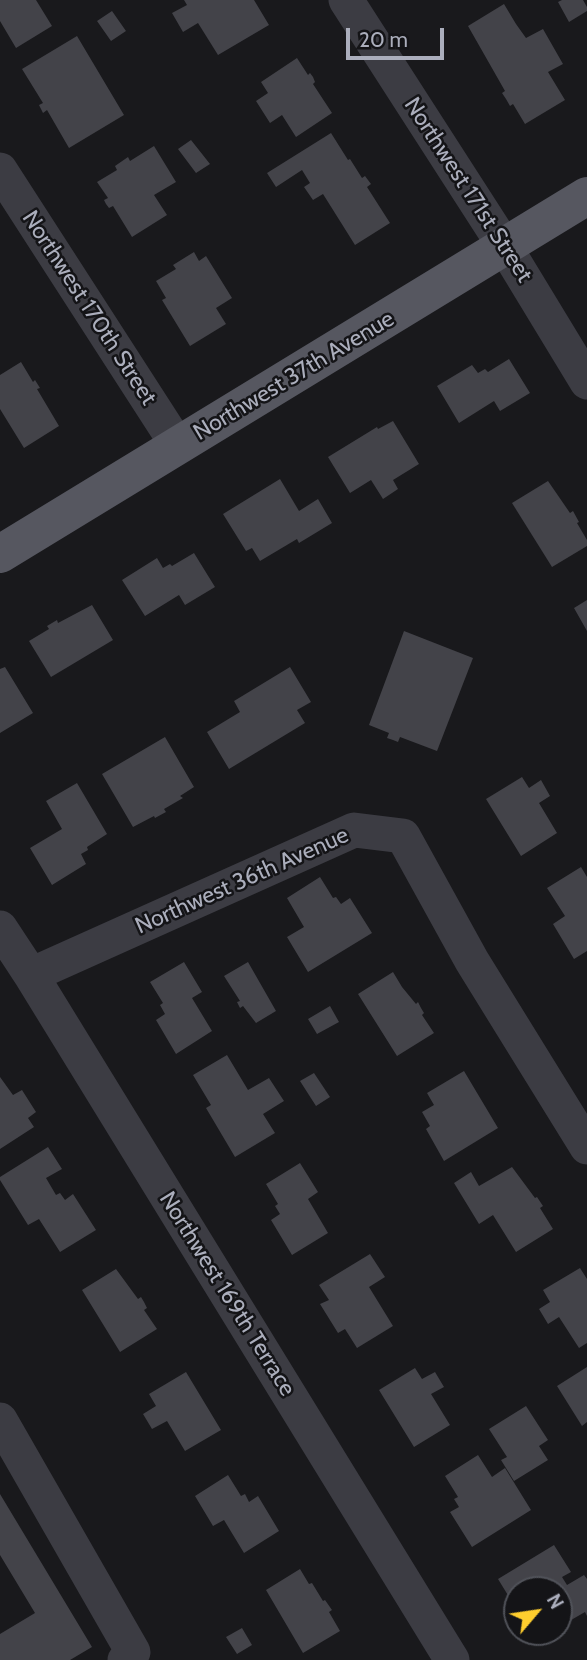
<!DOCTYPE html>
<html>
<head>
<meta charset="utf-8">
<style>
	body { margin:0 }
	#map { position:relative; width:587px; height:1660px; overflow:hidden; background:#19191c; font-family:Cabin,sans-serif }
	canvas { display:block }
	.north { position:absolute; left:503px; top:1576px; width:70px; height:70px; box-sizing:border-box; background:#141417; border:2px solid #505259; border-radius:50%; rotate:61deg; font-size:19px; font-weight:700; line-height:28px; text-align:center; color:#abaebc }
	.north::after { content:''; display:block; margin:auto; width:24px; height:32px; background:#ffce2e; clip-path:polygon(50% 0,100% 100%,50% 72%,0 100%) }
	.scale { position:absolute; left:346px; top:28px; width:98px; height:32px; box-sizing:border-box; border:4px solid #abaebc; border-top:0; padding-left:9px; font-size:21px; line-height:24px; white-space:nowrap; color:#abaebc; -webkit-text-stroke:5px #141417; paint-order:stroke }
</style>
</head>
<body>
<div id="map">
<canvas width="587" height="1660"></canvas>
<div class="north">N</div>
<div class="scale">20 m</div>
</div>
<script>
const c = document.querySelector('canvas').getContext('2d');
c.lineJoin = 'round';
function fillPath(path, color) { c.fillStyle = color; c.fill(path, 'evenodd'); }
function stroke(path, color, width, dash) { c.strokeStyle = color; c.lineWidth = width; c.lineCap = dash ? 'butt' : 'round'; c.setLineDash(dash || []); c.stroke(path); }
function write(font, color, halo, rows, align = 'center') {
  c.font = font + ' Cabin,sans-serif'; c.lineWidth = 5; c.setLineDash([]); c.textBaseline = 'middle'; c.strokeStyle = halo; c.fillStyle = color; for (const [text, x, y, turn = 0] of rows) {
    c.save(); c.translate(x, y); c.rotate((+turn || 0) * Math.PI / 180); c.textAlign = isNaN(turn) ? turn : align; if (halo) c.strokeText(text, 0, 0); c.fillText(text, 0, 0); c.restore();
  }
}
const building = new Path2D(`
	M0 0H36L52 26 16 48 0 21Z
	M184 0H254L269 25 218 55 198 23 183 32 172 13 187 5Z
	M562 0H583L587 7V11L569 22 558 2Z
	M504 4 516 24 526 38 543 29 563 64 548 72 565 100 525 124 513 104 510 106 506 99 502 93 505 91 468 26Z
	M112 11 126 31 111 41 97 21Z
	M77 36 124 115 69 148 47 110 43 113 39 105 43 103 22 69Z
	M297 58 308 75 310 73 313 77 315 82 313 84 332 113 296 137 282 115 270 123 256 101 268 93 261 82Z
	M331 133 348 160 350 159 362 178 365 176 371 184 367 187 390 223 355 245 323 194 313 200 304 187 310 183 302 170 276 187 267 173Z
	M191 140 210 164 196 173 178 149Z
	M154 146 176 182 154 195 167 215 132 237 113 206 109 208 106 204 104 200 108 198 97 182 117 170 115 166 128 157 130 161Z
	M194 252 199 261 206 256 232 298 216 308 226 324 190 346 162 300 166 298 156 281 176 269 173 265Z
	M509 359 530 393 500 411 494 401 459 423 437 386 472 365 478 373 485 369 488 372Z
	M21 362 33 382 35 380 40 388 37 389 59 426 24 448 0 409V375Z
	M393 421 419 464 393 480 398 489 383 499 371 480 350 493 328 457 377 427 378 429Z
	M280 479 299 511 318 499 332 523 299 543 297 539 260 561 252 548 246 551 223 514Z
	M548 481 570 513 573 511 579 522 577 523 587 540V546L552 567 512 503Z
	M194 553 215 587 185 605 179 595 145 616 122 580 157 558 163 568 170 564 172 566Z
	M587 600V631L574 608Z
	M92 605 113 640 51 677 29 641 49 629 47 626 57 620 58 623Z
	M404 631 473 658 437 751 400 737 398 742 393 740 387 738 389 733 369 725Z
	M5 667 33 713 0 733V669Z
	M290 667 311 702 297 710 305 723 229 769 207 732 240 712 234 701Z
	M165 737 194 787 180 796 183 798 164 809 166 812 155 818 154 816 133 827 102 774Z
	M522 777 529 788 541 780 550 796 539 803 557 833 521 856 486 799Z
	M77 783 107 834 87 847 88 850 81 854 86 864 52 885 30 848 62 829 46 801Z
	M581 867 587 877V951L574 959 553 924 565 916 547 888Z
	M320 877 333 898 336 897 341 904 350 898 372 933 308 972 287 937 304 927 287 898Z
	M184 962 202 992 192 998 212 1031 176 1054 156 1020 165 1014 160 1005 163 1003 150 982Z
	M248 962 276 1011 256 1023 243 1006 240 1008 237 1002 240 1001 224 976Z
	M393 972 402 987 416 1004 418 1002 421 1008 424 1013 422 1015 434 1033 397 1056 358 994Z
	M330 1006 339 1022 317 1034 308 1019Z
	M227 1055 248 1090 269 1078 284 1101 263 1114 275 1133 235 1157 206 1108 211 1105 193 1075Z
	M464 1071 498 1128 444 1161 426 1129 430 1126 422 1112 434 1105 427 1093Z
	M314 1073 330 1097 316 1106 300 1081Z
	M0 1077 13 1095 22 1090 36 1112 28 1118 34 1127 0 1149Z
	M48 1147 62 1169 46 1178 56 1195 60 1193 65 1200 73 1194 96 1230 60 1252 39 1219 28 1225 0 1180V1177Z
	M300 1163 318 1192 308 1199 328 1233 292 1255 271 1220 280 1214 275 1206 278 1204 266 1184Z
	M512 1167 535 1198 537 1197 543 1206 540 1208 553 1229 516 1252 493 1215 479 1224 454 1183 471 1172 479 1186Z
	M370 1254 385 1277 369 1287 393 1326 357 1348 345 1329 338 1333 320 1304 329 1300 319 1285Z
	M580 1268 587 1279V1343L579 1348 559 1317 548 1324 539 1309 550 1302 543 1290Z
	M116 1269 138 1299 141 1297 144 1302 147 1308 144 1310 157 1329 120 1352 82 1290Z
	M587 1367V1422L582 1426 557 1386Z
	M415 1368 422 1379 435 1372 444 1387 431 1394 450 1425 414 1447 379 1390Z
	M186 1372 221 1430 185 1451 167 1421 152 1429 143 1414 156 1406 149 1394Z
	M526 1406 548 1440 539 1446 548 1460 514 1481 501 1460 507 1457 489 1429Z
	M478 1455 492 1477 505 1468 531 1510 472 1547 450 1512 459 1507 454 1499 458 1497 445 1476Z
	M228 1475 241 1496 245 1494 249 1502 258 1496 279 1531 244 1553 224 1520 213 1526 195 1496Z
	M0 1494 92 1647 70 1660H0V1634L35 1613 0 1555Z
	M554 1545 571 1572 562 1577 567 1585 584 1575 587 1579V1616L585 1612 559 1627V1590H517V1610L498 1579Z
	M300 1569 309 1584 312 1583 323 1601 325 1600 332 1610 329 1612 340 1631 303 1653 266 1590Z
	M242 1628 252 1645 237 1654 226 1637Z`);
const minor = new Path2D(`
	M346 0 505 247 587 382
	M0 170 178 446
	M0 928 31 975 452 1660
	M31 975 354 830 403 836 472 961 587 1147
	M0 1420 133 1652 125 1660`);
const major = new Path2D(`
	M0 554 587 196`);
const streetNames = [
	["Northwest 171st Street",468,190,57],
	["Northwest 170th Street",89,308,57],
	["Northwest 37th Avenue",294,376,-31],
	["Northwest 36th Avenue",242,881,-24],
	["Northwest 169th Terrace",227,1294,58]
];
fillPath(building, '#434349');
stroke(minor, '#3c3c43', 35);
stroke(major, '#565760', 38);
write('23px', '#abaebc', '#141417', streetNames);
</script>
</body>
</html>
